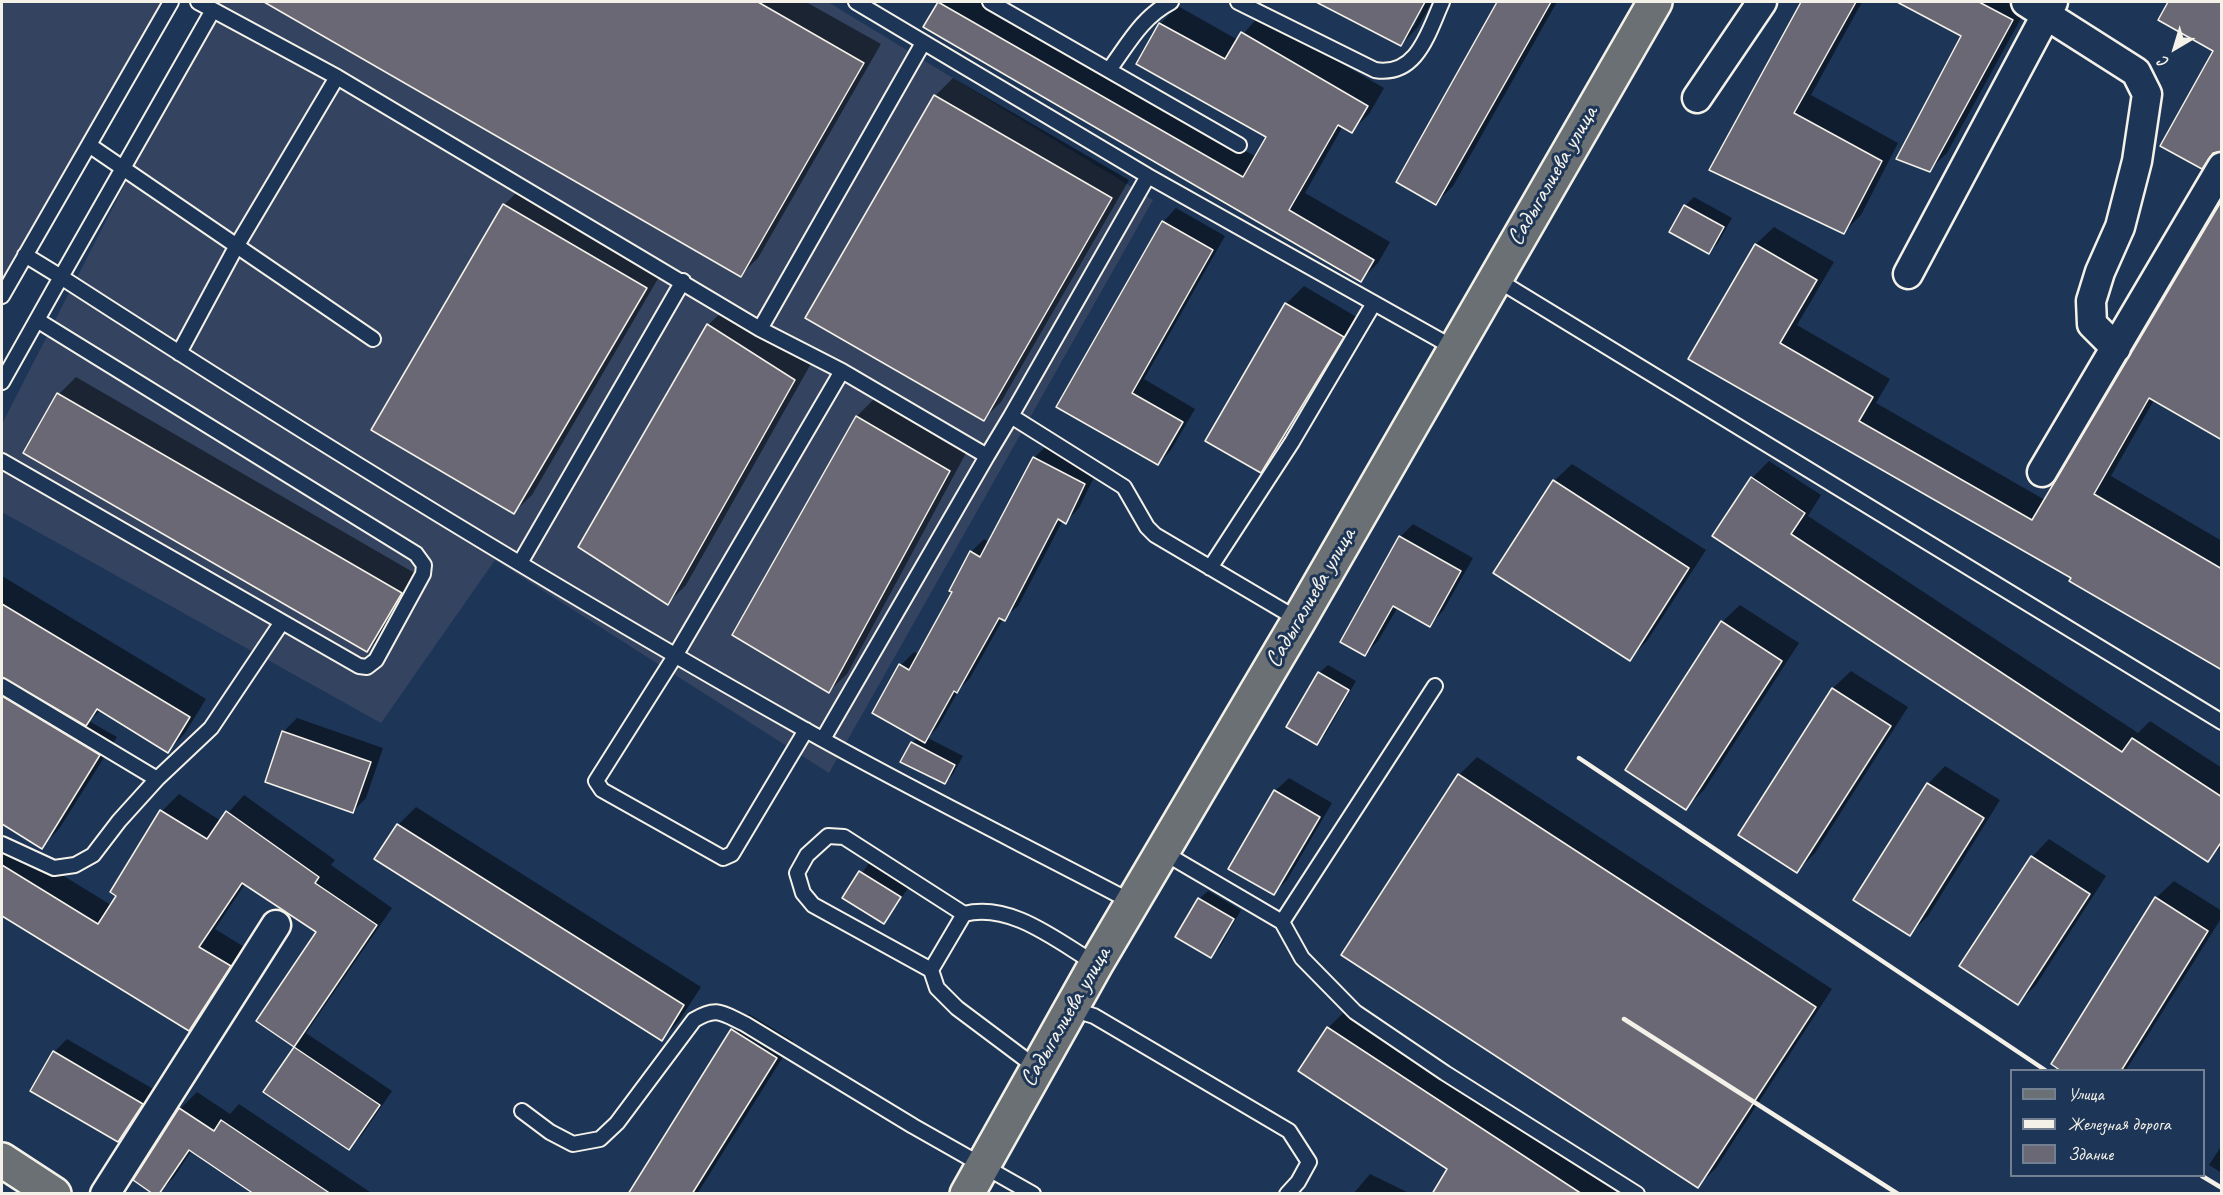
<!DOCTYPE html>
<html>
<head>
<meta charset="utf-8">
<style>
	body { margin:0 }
	#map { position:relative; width:2223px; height:1195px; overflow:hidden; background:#1d3557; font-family:Caveat,sans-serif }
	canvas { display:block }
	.frame { position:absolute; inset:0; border:3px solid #f4f1e8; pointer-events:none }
	.legend { position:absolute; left:2010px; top:1069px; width:195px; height:108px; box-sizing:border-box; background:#1d3557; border:2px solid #738091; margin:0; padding:8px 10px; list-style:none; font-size:18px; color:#f4f1e8 }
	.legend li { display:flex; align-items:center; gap:12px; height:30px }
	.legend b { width:30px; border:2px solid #738091 }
	.north { position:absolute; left:2145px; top:18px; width:60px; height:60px; -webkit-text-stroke:4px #1d3557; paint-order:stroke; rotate:218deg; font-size:16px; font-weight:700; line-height:24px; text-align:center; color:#f4f1e8 }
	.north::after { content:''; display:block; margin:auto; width:21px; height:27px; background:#f4f1e8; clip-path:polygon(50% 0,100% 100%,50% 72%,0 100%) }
</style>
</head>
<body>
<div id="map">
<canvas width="2223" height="1195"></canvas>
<div class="frame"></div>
<ul class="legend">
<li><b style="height:8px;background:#6a7074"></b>Улица</li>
<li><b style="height:8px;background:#f4f1e8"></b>Железная дорога</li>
<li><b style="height:16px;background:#6b6875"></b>Здание</li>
</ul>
<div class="north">С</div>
</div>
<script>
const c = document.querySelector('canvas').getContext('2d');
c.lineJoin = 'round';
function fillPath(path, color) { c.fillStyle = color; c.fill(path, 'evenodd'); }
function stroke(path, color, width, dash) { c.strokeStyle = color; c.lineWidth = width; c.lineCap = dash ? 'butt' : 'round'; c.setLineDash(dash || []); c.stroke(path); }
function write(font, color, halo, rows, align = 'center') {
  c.font = font + ' Caveat,sans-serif'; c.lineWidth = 6; c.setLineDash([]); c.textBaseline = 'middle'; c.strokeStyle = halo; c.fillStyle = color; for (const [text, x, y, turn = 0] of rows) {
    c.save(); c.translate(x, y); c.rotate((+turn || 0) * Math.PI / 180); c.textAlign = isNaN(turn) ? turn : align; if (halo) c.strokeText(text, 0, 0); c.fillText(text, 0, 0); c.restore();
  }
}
const built = new Path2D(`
	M2 2H171L2 285Z
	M218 2H828L1153 200 829 773 495 560 381 723 2 512V424Z`);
const shadow = new Path2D(`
	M267 2H806L881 44 758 258 741 275Z
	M940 2H988L1256 157 1269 136 1138 64 1160 24 1178 6 1238 40 1259 16 1384 88 1369 114 1352 131 1343 126 1305 193 1390 242 1378 263 1361 280 925 27Z
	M1319 2H1423L1410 26H1414L1426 2H1432L1418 27 1401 45Z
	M1499 2H1557L1453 186 1436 203 1398 181Z
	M1802 2H1862L1811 95 1898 143 1861 215 1844 232 1711 169Z
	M1901 2H2030L1947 153 1929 170 1963 36Z
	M2170 2H2222V149L2202 167 2215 50 2160 19Z
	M953 78 1129 180 1001 402 983 419 935 96Z
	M522 187 663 270 532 495 514 512 373 429 504 205Z
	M1694 197 1732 218 1718 243 1709 252 1685 206Z
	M2222 200V438L2154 400 2111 476 2222 541V669L2073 577 1690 359 1756 244 1774 227 1834 262 1797 325 1890 379 1876 403 2045 500Z
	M1176 208 1225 236 1144 379 1195 409 1171 450 1158 464 1058 407 1163 222Z
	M1304 286 1360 319 1278 454 1261 472 1207 441 1286 304Z
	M726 308 812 362 686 585 668 603 708 325Z
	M76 377 418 575 384 633 367 651 59 394Z
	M874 399 966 453 847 674 829 691 734 635 857 416Z
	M1047 445 1097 471 1079 508 1066 522 1063 520 1018 606 1003 619 970 678 960 688 938 727 928 738 963 756 953 774 945 783 912 743 918 737 901 665 914 652 919 655 954 592 971 552 984 539 989 542 1034 458Z
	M1769 461 1821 495 1808 516 2138 733 2150 721 2222 768V846L2207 860 1714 536 1752 478Z
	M1572 464 1706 550 1647 641 1629 659 1554 481Z
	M1413 524 1473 558 1443 611 1430 625 1398 607 1378 641 1365 654 1400 537Z
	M2 576 206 699 185 733 168 751 101 710 89 721 117 737 59 829 41 847 2 822Z
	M1740 605 1799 643 1704 790 1686 808 1722 622Z
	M1328 665 1356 681 1325 735 1316 743 1319 673Z
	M1851 671 1908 707 1815 853 1797 871 1740 834 1833 688Z
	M297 718 383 748 366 798 353 811 283 732Z
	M1477 757 1832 989 1716 1168 1698 1186 1459 775Z
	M1945 766 2000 800 1928 916 1910 934 1928 784Z
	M1289 778 1332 803 1287 880 1274 893 1275 791Z
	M179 794 221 821 244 795 335 860 331 865 392 908 306 1033 392 1091 362 1135 349 1148 265 1091 296 1046 258 1020 318 932 245 884 215 929 246 948 206 1012 189 1029 2 914V838L111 905 162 811Z
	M416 807 701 987 679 1021 662 1039 398 825Z
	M2049 839 2106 876 2036 985 2018 1003 2032 857Z
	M869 863 909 887 884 922 845 898Z
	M2174 881 2222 911V917L2126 1070H2064L2156 898Z
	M1208 891 1241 910 1220 947 1211 956 1199 899Z
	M1346 1010 1625 1194H1434L1449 1168 1300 1071 1328 1028Z
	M749 1014 793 1041 697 1194H630L733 1030Z
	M67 1039 155 1090 131 1127 118 1141 54 1052Z
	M197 1092 230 1114 239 1104 373 1194H257L192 1150 174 1177 158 1194 135 1180 180 1109Z
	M2222 1145V1173L2209 1165Z
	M1370 1174 1411 1194H1353Z`);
const building = new Path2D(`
	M264 2H758L864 63 741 277Z
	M938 2 1243 177 1266 137 1136 64 1159 23 1225 59 1241 32 1368 106 1352 133 1338 125 1289 210 1374 260 1361 282 923 27Z
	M1316 2H1425L1401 46Z
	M1497 2H1551L1436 205 1396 182Z
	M1801 2H1856L1794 113 1882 161 1844 234 1709 170Z
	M1897 2H1979L2013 20 1930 172 1896 159 1961 36Z
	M2168 2H2222V151L2213 153 2202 169 2160 146 2213 51 2158 20Z
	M934 95 1112 198 984 421 805 318Z
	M2222 200V440L2149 398 2094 494 2222 569V670L2069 581 2071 578 1688 359 1755 244 1817 280 1780 343 1873 397 1859 421 2032 520Z
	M503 204 647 288 514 514 371 430Z
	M1684 205 1724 227 1709 254 1669 232Z
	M1162 221 1213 250 1132 393 1183 422 1158 465 1056 407Z
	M1285 303 1344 337 1261 473 1205 441Z
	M707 324 795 380 668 605 578 547Z
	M57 393 402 593 367 652 23 453Z
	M856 416 950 471 829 693 732 635Z
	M1033 457 1085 484 1066 524 1058 519 1005 621 999 618 957 693 954 691 925 743 872 713 899 664 909 670 952 592 949 591 970 551 980 557Z
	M1751 477 1805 513 1791 534 2122 752 2132 738 2222 797V841L2208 862 1712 536Z
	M1553 480 1689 568 1630 661 1493 573Z
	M1399 536 1461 571 1430 627 1393 606 1365 656 1340 642Z
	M2 604 190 717 168 753 97 709 86 726 2 677Z
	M1721 621 1782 661 1686 810 1625 770Z
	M1318 672 1349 690 1317 745 1286 727Z
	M1832 688 1891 726 1797 873 1738 835Z
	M2 696 100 755 42 849 2 824Z
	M282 731 371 762 353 813 265 782Z
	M911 742 955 765 945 784 900 762Z
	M1458 774 1816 1007 1698 1188 1341 955Z
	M1927 783 1984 818 1910 936 1853 900Z
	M1274 790 1320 817 1274 895 1228 869Z
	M160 810 207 839 226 811 319 877 315 883 377 925 294 1047 256 1021 316 932 242 883 199 947 231 966 189 1031 2 916V865L98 924 116 896 110 892Z
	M397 824 684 1005 662 1041 374 859Z
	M2031 856 2090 894 2018 1005 1959 966Z
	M859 871 901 897 884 924 842 898Z
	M2155 897 2208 931 2121 1071H2061L2051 1064Z
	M1198 898 1234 919 1211 958 1175 937Z
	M1327 1027 1582 1194H1432L1447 1169 1298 1071Z
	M731 1029 777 1058 692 1194H628Z
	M294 1047 380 1105 349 1150 263 1092Z
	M53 1051 143 1104 118 1142 30 1091Z
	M179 1108 214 1131 221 1120 331 1194H254L189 1150 159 1194H153L133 1180Z`);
const lane = new Path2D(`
	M198 2 213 10
	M856 2 1148 176 1454 348
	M990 2 1239 145
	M1238 2 1375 70C1417 77 1428 33 1442 2
	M1109 70C1128 44 1142 17 1171 2
	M89 145 373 339
	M25 255 61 277 213 10 337 77 760 329 842 371 987 456 823 739
	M1496 279 2222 722
	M2 296 171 2
	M760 329 923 43
	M179 353 236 247 337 77
	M2 382 61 277C304 434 550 586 802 728 910 789 1022 844 1132 902
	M1011 416 1148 176
	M987 456 1011 416 1124 487 1147 527 1155 535 1299 620
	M2 461 359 666 367 667 376 660 423 574 424 565 416 554 37 320
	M520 563 683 281
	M1210 568 1292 442 1374 303
	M2 686 157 779
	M806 730 732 854 723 858 602 790 596 781 675 656 842 371
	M2 844 54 868 75 865 93 855 119 821 157 779 211 728 282 622
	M1161 851 1282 922 1302 958 1355 1012 1445 1073 1637 1194
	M1282 922 1435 686
	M931 970 813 905 803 893 797 873 807 855 828 836 844 837 964 914
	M1071 1009 1094 1016 1289 1131 1309 1162 1298 1182 1287 1194
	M1037 1068 957 1008 937 988 931 970 964 914C1011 902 1057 941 1096 964
	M522 1111 550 1132 573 1144 600 1139 617 1123 694 1020C717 1006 722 1013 745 1024L913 1126 1033 1194`);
const street = new Path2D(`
	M2026 2 2136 72 2147 94 2137 161 2120 227 2100 272 2091 301 2092 324 2116 348
	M1697 98 1762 2
	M1908 274 2053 2
	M2042 472 2222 167
	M105 1194 276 925`);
const primary = new Path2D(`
	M2 1160 54 1194
	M967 1194 1096 964 1299 620 1655 2`);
const rail = new Path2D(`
	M1579 758 2045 1070
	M1624 1019 1898 1194
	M2202 1176 2222 1188`);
const streetNames = [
	["Садыгалиева улица",1553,176,-60],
	["Садыгалиева улица",1311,598,-60],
	["Садыгалиева улица",1066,1017,-60]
];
fillPath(built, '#344460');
fillPath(shadow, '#0007');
fillPath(building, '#6b6875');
stroke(building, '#f4f1e8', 1.5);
stroke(lane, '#f4f1e8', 18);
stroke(street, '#f4f1e8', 33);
stroke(primary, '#f4f1e8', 38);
stroke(lane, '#1d3557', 14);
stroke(street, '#1d3557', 28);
stroke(primary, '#6a7074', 33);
stroke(rail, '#f4f1e8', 4.5);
write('24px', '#f4f1e8', '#1d3557', streetNames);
</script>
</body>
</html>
